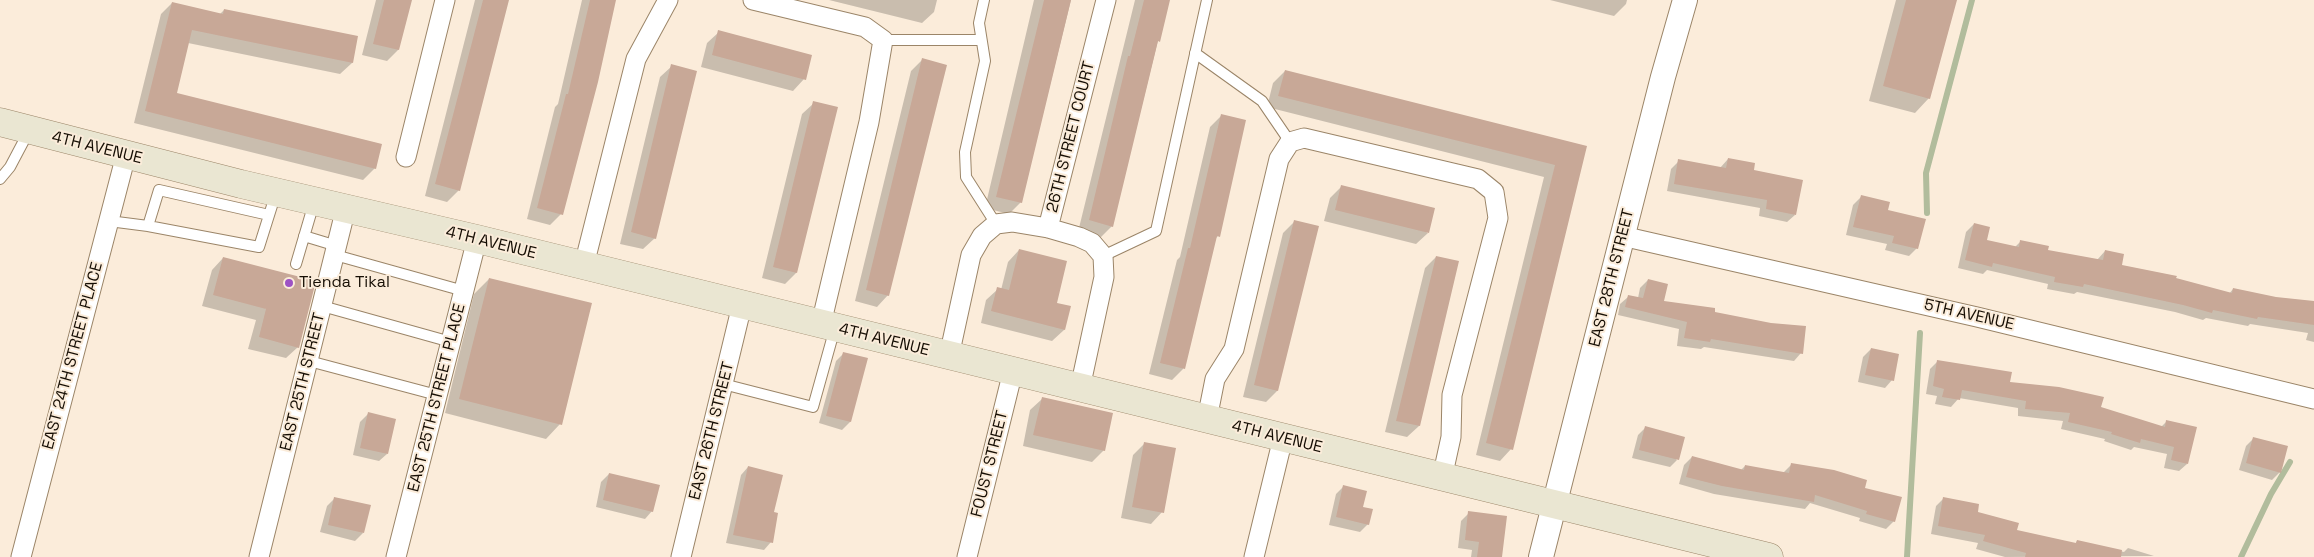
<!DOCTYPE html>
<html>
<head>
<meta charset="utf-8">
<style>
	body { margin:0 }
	canvas { display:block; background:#fbecda }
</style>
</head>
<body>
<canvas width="2314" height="557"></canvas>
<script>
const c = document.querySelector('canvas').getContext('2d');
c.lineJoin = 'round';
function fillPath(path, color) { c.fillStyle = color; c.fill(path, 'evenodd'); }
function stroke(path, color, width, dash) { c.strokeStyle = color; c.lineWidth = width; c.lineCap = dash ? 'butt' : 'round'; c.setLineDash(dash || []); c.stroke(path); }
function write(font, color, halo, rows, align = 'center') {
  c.font = font + ' "Space Grotesk",sans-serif'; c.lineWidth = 4; c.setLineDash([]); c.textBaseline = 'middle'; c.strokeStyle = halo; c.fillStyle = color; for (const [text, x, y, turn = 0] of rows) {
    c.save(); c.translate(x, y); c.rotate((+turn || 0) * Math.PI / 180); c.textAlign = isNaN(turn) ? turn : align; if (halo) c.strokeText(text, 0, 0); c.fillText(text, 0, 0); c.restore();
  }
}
const shadow = new Path2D(`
	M376 0H411L398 50 387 61 362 55Z
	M475 0H506L459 190 447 202 425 196Z
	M582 0H615L561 214 550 225 527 219 555 107 558 104Z
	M829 0H937L934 12 922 23Z
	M1034 0H1071L1021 202 1009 214 985 208Z
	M1135 0H1168L1112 226 1101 237 1078 232Z
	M1550 0H1627L1626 4 1614 16Z
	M1896 0H1956L1929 98 1915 113 1869 101Z
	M172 3 219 15 224 10 357 37 352 63 340 74 188 43 175 93 375 168 363 180 134 123 161 14Z
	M719 32 804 79 793 91 701 67 707 43Z
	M922 60 888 295 877 307 855 301 911 71Z
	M672 66 655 238 643 249 620 244 660 77Z
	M1285 71 1585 147 1511 449 1500 461 1476 455 1544 177 1267 107 1273 83Z
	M814 103 796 273 785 284 762 278 802 114Z
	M1222 115 1218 236 1215 239 1183 369 1172 380 1149 374 1177 260 1180 257 1210 127Z
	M1728 159 1753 171 1795 215 1787 222 1759 216 1760 208 1667 191 1671 169 1679 161 1720 168Z
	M1342 186 1428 233 1416 244 1324 221 1330 198Z
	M1861 197 1886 211 1917 248 1909 256 1885 250 1887 244 1846 235 1853 205Z
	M1295 221 1317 227 1277 391 1266 402 1243 397 1283 233Z
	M1974 224 1986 241 2015 247 2021 241 2047 251 2097 260 2105 251 2120 266 2229 294 2233 289 2314 308V342L2306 340 2308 333 2250 324 2248 326 2206 318 2203 320 2175 312 2077 292 2074 294 2047 289 2048 284 1987 270 1983 274 1958 268 1966 232Z
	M1019 250 1055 303 1069 307 1064 330 1052 341 981 323 986 300 998 289 1001 290 1008 262Z
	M1436 257 1458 262 1419 426 1407 437 1385 432 1425 268Z
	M223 258 298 347 286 358 248 349 256 320 202 306 212 270Z
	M489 279 560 424 546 439 445 413 474 294Z
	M1648 280 1662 302 1713 313 1801 353 1794 361 1704 347 1701 349 1677 346 1679 329 1618 315 1620 304 1628 297 1638 298 1640 288Z
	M1871 349 1892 380 1885 388 1858 382 1863 357Z
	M844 353 867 359 850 422 842 430 819 423 836 361Z
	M1938 361 2008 384 2100 408 2161 427 2167 421 2187 464 2179 471 2164 468 2167 454 2134 447 2131 450 2104 441 2105 439 2061 429 2063 421 2018 416V408L1959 398 1951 407 1935 404 1937 396 1926 394 1930 369Z
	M1042 399 1104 450 1092 462 1023 446 1030 410Z
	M368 414 387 454 379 461 353 455 360 422Z
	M1645 428 1677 460 1670 467 1632 458 1638 435Z
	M2254 438 2280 472 2272 480 2239 470 2246 446Z
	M1145 443 1162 512 1151 524 1121 518 1133 455Z
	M1692 457 1741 470 1745 466 1783 473 1791 465 1863 489 1894 521 1886 529 1859 521 1860 518 1810 503 1805 509 1714 494 1679 484 1684 465Z
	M748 467 772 513 771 542 764 550 726 543 741 475Z
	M609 474 652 511 645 519 596 507 601 482Z
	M1343 487 1361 508 1368 524 1360 532 1329 525 1336 494Z
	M335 498 363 533 355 541 320 532 327 506Z
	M1943 499 2015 531 2075 544 2077 541 2124 552 2128 548 2154 556 2005 557 1976 549 1978 543 1931 534 1936 506Z
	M1469 513 1501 557H1471L1472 550 1458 548 1461 521Z`);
const stream = new Path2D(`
	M1927 213 1926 173 1972 0
	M1907 557 1920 333
	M2241 557 2271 494 2290 462`);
const building = new Path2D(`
	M384 0H412L399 50 373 44Z
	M483 0H509L460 191 435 184Z
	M590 0H616L598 82 563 215 537 208 566 94H568Z
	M1044 0H1071L1022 203 996 197Z
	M1144 0H1170L1160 42 1158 41 1113 227 1089 220 1128 56H1130Z
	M1906 0H1957L1930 99 1883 86Z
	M172 2 223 14 224 9 358 36 353 63 192 30 177 93 382 144 376 169 145 111Z
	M718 30 812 55 806 80 712 55Z
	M922 58 947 65 889 296 866 290Z
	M671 64 697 71 656 239 631 232Z
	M1285 70 1587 146 1513 450 1486 443 1555 165 1278 96Z
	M813 101 838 107 797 273 773 267Z
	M1221 114 1246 120 1220 237 1217 236 1185 369 1160 363 1188 248H1190Z
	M1728 158 1755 163 1754 170 1803 180 1796 215 1766 209 1767 200 1674 184 1678 159 1726 168Z
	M1341 185 1435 208 1429 233 1335 210Z
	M1861 195 1890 202 1888 210 1926 219 1918 249 1892 243 1894 236 1853 227Z
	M1294 220 1319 226 1278 391 1254 385Z
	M1974 223 1990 227 1987 240 2019 247 2020 240 2049 246 2048 250 2103 260 2105 250 2124 254 2122 265 2177 276 2176 278 2232 293 2233 288 2276 297 2314 301V325L2258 317 2257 319 2213 310 2212 313 2183 305 2084 284 2083 287 2054 282 2055 277 1993 263 1992 267 1965 260Z
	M1019 249 1067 261 1057 303 1071 306 1065 330 991 311 997 287 1009 290Z
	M1436 256 1459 261 1420 426 1396 421Z
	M223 257 316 281 299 348 259 337 266 309 213 295Z
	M489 278 592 303 562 425 459 399Z
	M1648 279 1668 284 1664 301 1715 308V312L1771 323 1806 326 1803 354 1711 339 1710 342 1684 338 1687 322 1625 307 1628 295 1643 298Z
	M1871 348 1899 354 1894 381 1865 375Z
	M843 352 868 358 851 422 826 416Z
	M1937 360 2012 372 2010 382 2059 387 2104 397 2101 407 2165 427 2166 420 2197 427 2188 464 2171 460 2174 447 2141 439 2140 443 2111 434 2112 432 2068 422 2070 413 2025 409 2026 401 1962 390 1960 400 1942 397 1944 389 1933 386Z
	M1042 397 1113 413 1105 451 1033 435Z
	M368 412 396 419 388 454 360 448Z
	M1645 426 1685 437 1679 460 1639 450Z
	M2253 437 2288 446 2281 473 2246 463Z
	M1144 442 1176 448 1164 513 1132 507Z
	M1692 456 1744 470 1745 465 1789 473 1791 463 1834 470 1867 480 1865 488 1902 497 1895 522 1866 514 1867 511 1815 495 1814 502 1722 486 1686 477Z
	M748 466 783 475 774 512 778 513 773 543 733 535Z
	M609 473 660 485 653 512 603 500Z
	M1343 485 1367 491 1363 507 1373 509 1369 525 1336 517Z
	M334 497 371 505 364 533 328 525Z
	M1943 497 1979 504 1978 512 2019 523 2017 530 2076 543 2077 540 2122 550 2121 557H2025L2026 553 1983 541 1985 535 1938 526Z
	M1468 511 1507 516 1502 557H1477L1479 542 1465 540Z`);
const service = new Path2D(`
	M984 0 979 23 985 61 965 152 966 177 996 224
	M883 40H981
	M1195 53 1262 101 1290 142
	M0 179 10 167 29 131
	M109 221 148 226 259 247 276 193
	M148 226 159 190 269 215
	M304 236 337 246
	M335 255 464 291
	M1103 256 1156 231 1207 0
	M296 264 314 203
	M322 306 451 342
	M309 361 437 395
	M723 384 813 407 835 328`);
const minor = new Path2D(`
	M753 0 865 27 883 40 869 122 821 324
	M406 157 445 0
	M1048 228 1106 0
	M1622 236 1977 317 2314 399
	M584 265 636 59 668 0
	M949 356 971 255 982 236 996 224 1012 222 1048 228 1079 237 1092 243 1103 256 1104 277 1080 388
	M1207 419 1215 379 1234 349 1279 159 1290 142 1304 138 1478 179 1494 192 1498 218 1452 395 1451 437 1442 478
	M21 557 126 155
	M259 557 346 208
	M396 557 477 239
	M681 557 742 305
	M967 557 1013 371
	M1254 557 1283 438`);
const tertiary = new Path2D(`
	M1541 557 1663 77 1685 0`);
const secondary = new Path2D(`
	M0 122 241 184 477 239 1769 557`);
const markers = [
	[289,283,5,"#9d52c4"]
];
const streetNames = [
	["26TH STREET COURT",1071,137,-76],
	["4TH AVENUE",97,148,14],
	["4TH AVENUE",491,243,14],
	["EAST 28TH STREET",1612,278,-76],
	["5TH AVENUE",1969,315,13],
	["4TH AVENUE",884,340,14],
	["EAST 24TH STREET PLACE",73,356,-75],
	["EAST 25TH STREET",303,382,-76],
	["EAST 25TH STREET PLACE",437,398,-76],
	["EAST 26TH STREET",712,431,-76],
	["4TH AVENUE",1277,437,14],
	["FOUST STREET",990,464,-76]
];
const poiNames = [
	["Tienda Tikal",299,283]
];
fillPath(shadow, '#0003');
stroke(stream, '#b1bc9c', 6);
fillPath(building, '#c8a897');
stroke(service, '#9b8568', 12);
stroke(minor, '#9b8568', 21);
stroke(tertiary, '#9b8568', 26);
stroke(secondary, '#9b8568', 29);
stroke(service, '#fff', 10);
stroke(minor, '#fff', 19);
stroke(tertiary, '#fff', 24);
stroke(secondary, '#eae6d2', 28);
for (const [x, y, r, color] of markers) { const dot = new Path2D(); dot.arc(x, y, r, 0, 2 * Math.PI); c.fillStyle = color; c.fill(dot); stroke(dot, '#fbecda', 2); }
write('16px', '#160e04', '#fbecda', streetNames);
write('16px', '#160e04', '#fbecda', poiNames, 'left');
</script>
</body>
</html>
